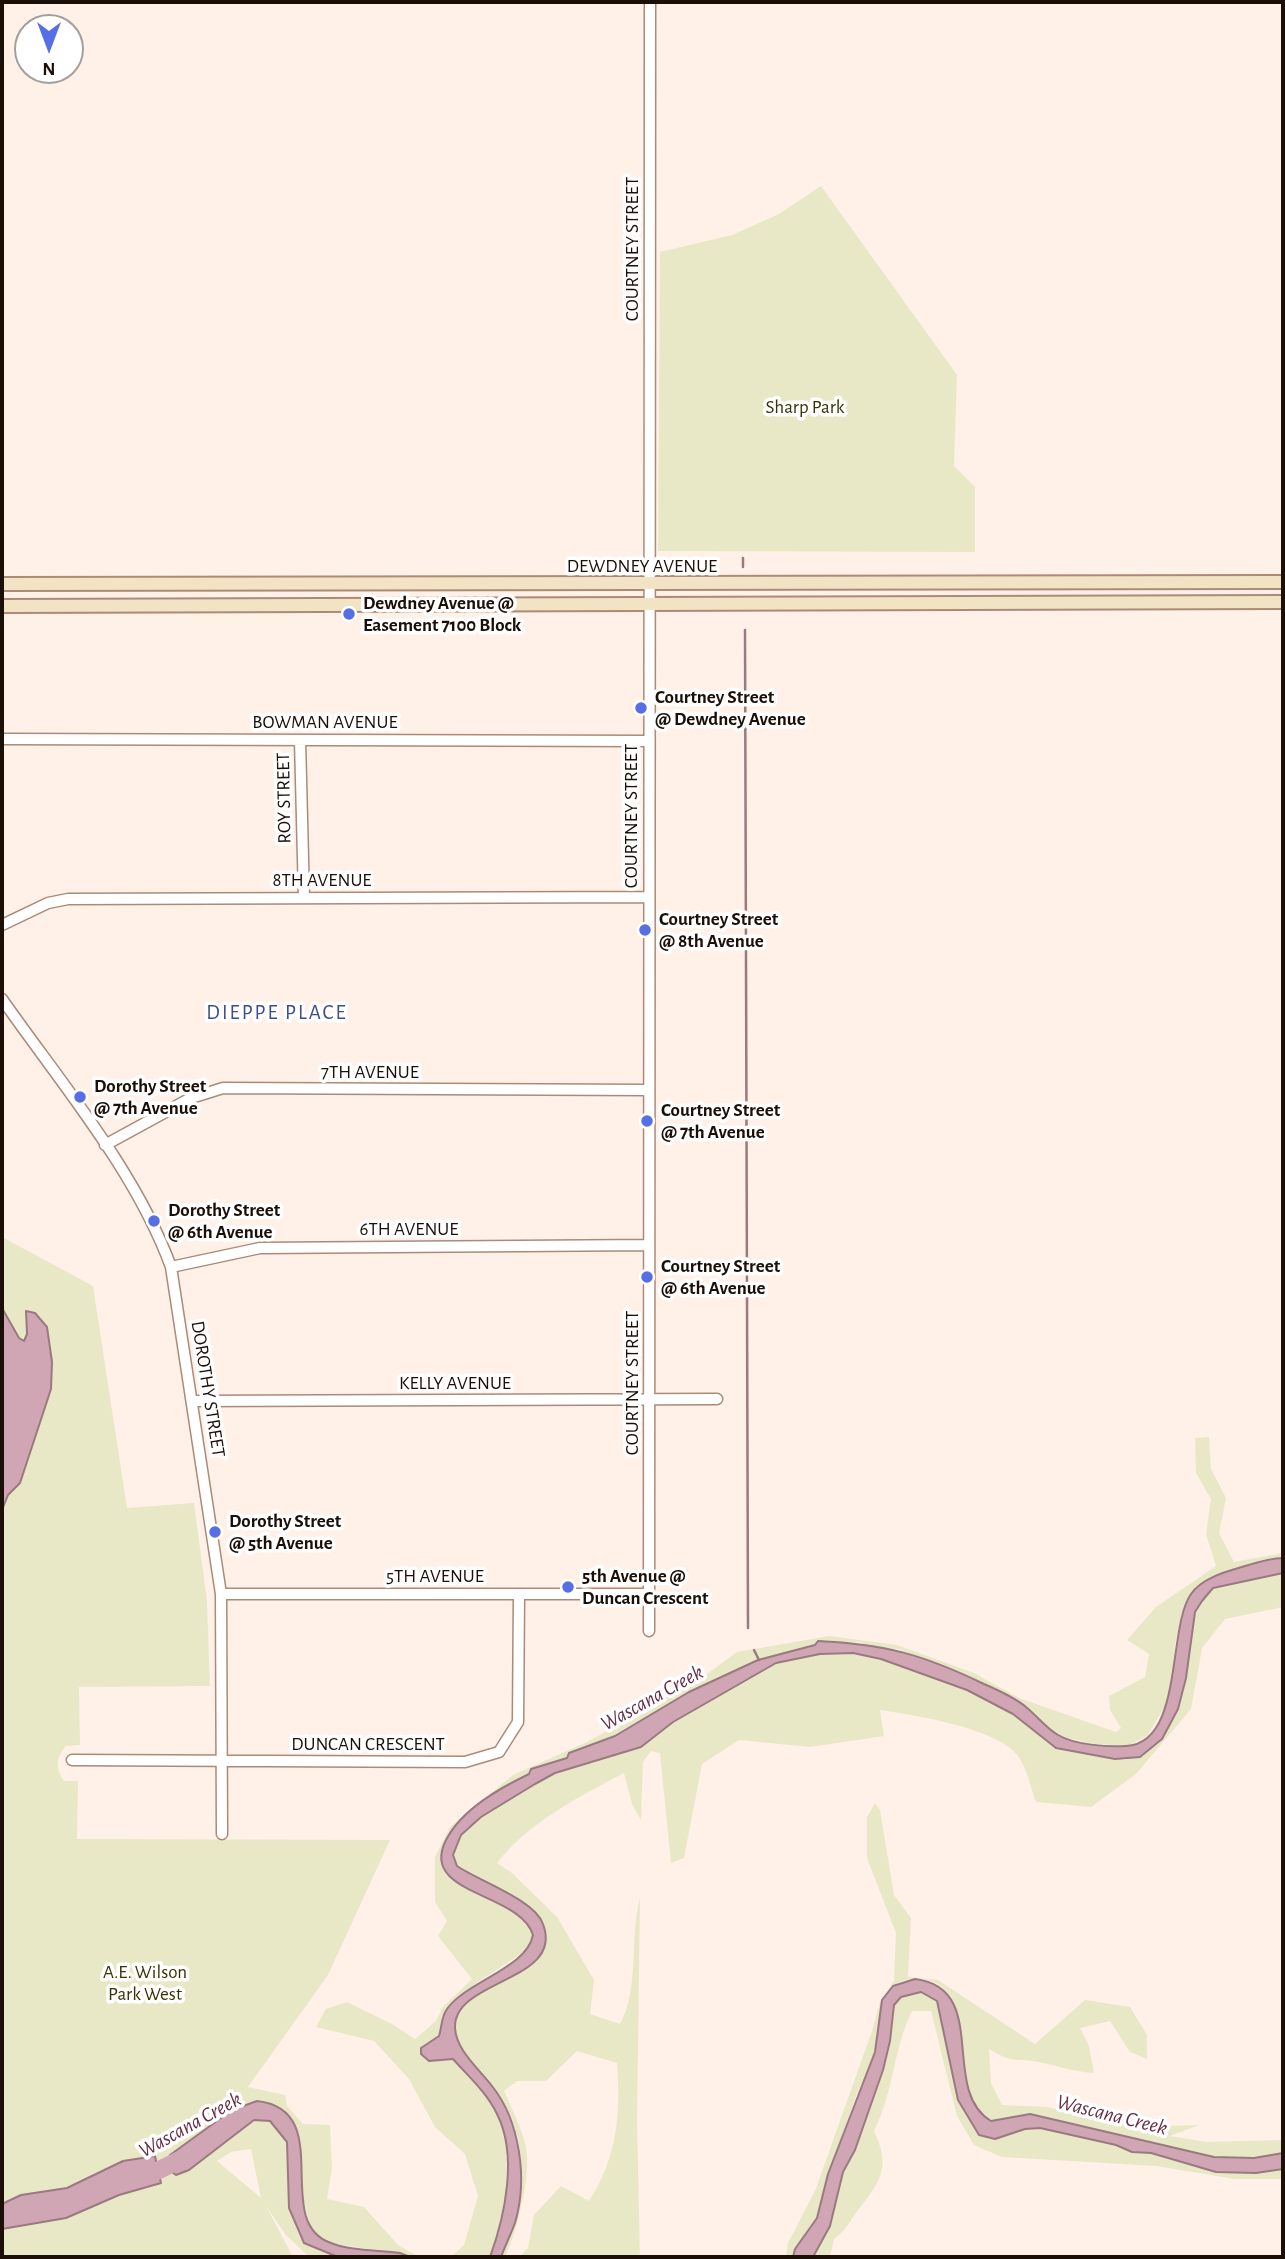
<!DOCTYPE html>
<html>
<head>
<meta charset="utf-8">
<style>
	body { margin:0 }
	#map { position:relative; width:1285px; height:2259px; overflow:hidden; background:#fff0e8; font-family:"Alegreya Sans",sans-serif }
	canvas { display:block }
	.frame { position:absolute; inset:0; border:4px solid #1b0f08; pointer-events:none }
	.north { position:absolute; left:14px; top:14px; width:70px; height:70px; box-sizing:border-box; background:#fff; border:2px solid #a49f9c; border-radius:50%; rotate:180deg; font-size:19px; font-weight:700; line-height:28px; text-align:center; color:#1b0f08 }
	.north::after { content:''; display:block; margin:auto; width:24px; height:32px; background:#576fe5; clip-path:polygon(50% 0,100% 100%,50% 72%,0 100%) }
</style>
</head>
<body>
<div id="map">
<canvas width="1285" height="2259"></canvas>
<div class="frame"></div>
<div class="north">N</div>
</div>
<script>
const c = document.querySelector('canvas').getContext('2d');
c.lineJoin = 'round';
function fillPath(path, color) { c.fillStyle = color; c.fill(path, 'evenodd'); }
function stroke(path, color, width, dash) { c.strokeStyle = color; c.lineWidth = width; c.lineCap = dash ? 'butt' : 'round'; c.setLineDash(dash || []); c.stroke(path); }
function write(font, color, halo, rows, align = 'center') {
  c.font = font + ' "Alegreya Sans",sans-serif'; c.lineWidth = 7; c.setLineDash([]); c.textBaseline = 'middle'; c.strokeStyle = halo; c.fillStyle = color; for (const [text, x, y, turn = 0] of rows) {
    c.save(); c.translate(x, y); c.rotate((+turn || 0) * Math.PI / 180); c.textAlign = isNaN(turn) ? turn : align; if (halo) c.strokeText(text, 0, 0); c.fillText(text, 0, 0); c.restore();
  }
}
const green = new Path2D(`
	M821 186 957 375 954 466 975 487V552L658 551 660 252 732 235 779 214Z
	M2 1237 93 1286 127 1508 194 1503 207 1601 210 1686 79 1687 80 1745 66 1746C56 1758 55 1767 64 1781H78L77 1839 390 1840 328 1975 248 2087 285 2095 287 2106 303 2124 330 2125 332 2168 327 2199 364 2207 398 2245 419 2257 330 2243 311 2229 302 2193 298 2131 287 2115 268 2103 232 2110 194 2137 244 2128 255 2120 270 2121 287 2142 289 2208 299 2236 304 2243 338 2257H309L286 2235 266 2206 293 2257H2ZM251 2149 261 2198 217 2161 231 2152Z
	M1209 1437 1211 1469 1226 1498 1219 1533 1234 1562 1283 1553V1558L1222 1573 1183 1610 1175 1645 1174 1676 1165 1706 1148 1735 1128 1746 1095 1744 1059 1736 1024 1705 1006 1695 941 1664 898 1649 870 1648 861 1642 815 1645 758 1660 689 1692 615 1736 577 1749 567 1758 514 1780 465 1817 443 1846 475 1894 512 1908 525 1919 533 1935 527 1950 475 1984 441 2029 440 2036 425 2044 442 2061 453 2059 490 2102 501 2122 506 2145 507 2202 491 2256 451 2257 464 2245 478 2196 465 2154 435 2127 409 2079 374 2041 316 2027 326 2009 347 2002 392 2024 415 2039 436 2021 442 2008 472 1979 438 1936 447 1921 435 1902V1857L450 1827 513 1775 589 1741 707 1674 737 1652 829 1636 897 1645 974 1673 1019 1698 1116 1732 1121 1728 1110 1710 1109 1696 1145 1677 1149 1654 1127 1640 1156 1607 1216 1566 1206 1534 1211 1499 1196 1473 1195 1438Z
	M1283 1573V1607L1225 1619 1202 1648 1191 1709 1136 1774 1091 1807 1036 1802C1031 1789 1027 1768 1018 1756 998 1728 913 1715 880 1710L884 1736 810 1747 739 1740 702 1764 684 1858 671 1863 660 1753 651 1751 643 1762 641 1820 632 1804 624 1773C580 1796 528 1823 497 1863L512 1873 557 1917 594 1980 590 2014 620 2024C640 1987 629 1939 640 1898L637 2121 640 2257H519L528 2248 534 2215 561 2186 589 2201C617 2158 621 2114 617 2063L577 2051 546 2081H517L504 2091C513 2112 526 2135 527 2157 529 2182 516 2235 505 2257H501C514 2221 525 2182 519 2142 515 2123 505 2104 494 2089 481 2070 446 2042 457 2015 473 1980 528 1984 546 1942L517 1897 489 1886 457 1866 453 1855 461 1835 481 1817 535 1784 555 1773 641 1747 673 1722 776 1663 820 1654 853 1653 908 1667 967 1690 1013 1714 1057 1748 1126 1760 1162 1739 1178 1709 1186 1678 1195 1612 1202 1601 1213 1588Z
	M875 1803 880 1810 894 1895 911 1918 908 1977 938 1980 1035 2044 1085 2000 1130 2007 1147 2035V2059L1130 2052 1110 2021 1080 2028 1089 2046 1094 2073C1076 2072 1061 2067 1043 2063 1017 2057 1015 2065 989 2049L991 2083 1002 2105 1047 2107 1136 2127 1199 2125 1170 2136 1206 2142 1283 2140V2153L1254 2158 1214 2157 1030 2114 991 2121C943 2092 986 1980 917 1979 874 1978 882 2023 875 2052 870 2069 860 2085 854 2101 840 2139 828 2178 817 2217 813 2233 797 2241 793 2257H786L788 2243 815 2191 872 2031 880 2002 894 1981 896 1933 867 1858V1817Z
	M921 1992 937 2001 958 2100 979 2135 995 2139 1025 2129 1040 2128C1076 2138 1116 2142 1151 2153 1197 2169 1233 2176 1283 2169V2179H1235L1156 2166 1002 2157 974 2145 957 2116 931 2011H912C893 2049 894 2092 874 2131 891 2166 881 2182 858 2210 849 2222 846 2231 834 2239L830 2257H813C832 2227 832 2202 844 2171 858 2135 875 2097 886 2060 890 2045 889 2017 893 2006 898 1995 910 1994 921 1992Z`);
const water = new Path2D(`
	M2 1308 19 1338 24 1341 27 1334 26 1311 35 1313 47 1327 52 1362 51 1389 20 1483 8 1495 2 1510Z
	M1283 1558V1573L1213 1588 1202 1601 1195 1612 1186 1678 1178 1709 1162 1739 1140 1757 1115 1759 1056 1748 1013 1714 967 1690 881 1659 853 1653 820 1654 776 1663 673 1722 641 1747 555 1773 535 1784 481 1817 461 1835 453 1855 457 1866C479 1881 535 1900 543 1924 565 1982 453 1979 455 2028 456 2050 479 2069 492 2086 520 2121 528 2179 515 2223 511 2234 505 2246 501 2257H490C505 2216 518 2155 497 2114 487 2093 469 2077 453 2059L429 2061 421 2054V2048L439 2036C442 2027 441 2017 447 2009 467 1981 527 1968 533 1935 520 1892 418 1895 446 1840 462 1809 500 1788 529 1774L531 1769 567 1758 569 1753 615 1736 689 1692 758 1660 815 1645 818 1641C884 1644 922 1654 984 1684 998 1690 1014 1697 1026 1707 1037 1716 1046 1728 1058 1735 1075 1745 1107 1747 1126 1746 1184 1743 1167 1628 1191 1594 1202 1578 1225 1572 1242 1567 1255 1563 1270 1558 1283 1558Z
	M915 1979C991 1988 939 2090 991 2121L1030 2114 1214 2157 1254 2158 1283 2153V2169L1256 2173 1216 2172 1151 2153 1132 2152 1116 2145 1040 2128 1025 2129 995 2139 979 2135 958 2100 937 2001 921 1992 901 1997 894 2005 890 2041 883 2070 855 2150 843 2172 830 2226 813 2257H793L795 2249 817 2218 828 2174 875 2052 882 2000 893 1986Z
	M257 2101C338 2110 270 2222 331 2243 351 2251 378 2250 400 2253L410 2257H338L304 2243 289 2208 287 2142 270 2121 254 2120 189 2170 176 2175 169 2170 167 2162 170 2155 232 2110Z
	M155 2156 161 2183 119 2195 66 2218 2 2229V2204L21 2195 67 2188 123 2161Z`);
const stream = new Path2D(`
	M743 558V567
	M745 630 748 1628
	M754 1650 759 1660`);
const river = new Path2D(`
	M135 2177 157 2171 190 2155`);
const minor = new Path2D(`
	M2 739 648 741
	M300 740 304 898
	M2 925 48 903 68 899 648 897
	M2 999C60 1082 136 1171 171 1267L221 1594 222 1834
	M105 1145 191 1098 223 1088 648 1090
	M171 1267 260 1248 649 1245
	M192 1401 717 1399
	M221 1594H649
	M649 1631 650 2
	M72 1760 465 1762 499 1752 518 1722 519 1594`);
const secondary = new Path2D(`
	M2 584 1283 582
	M2 606 1283 602`);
const markers = [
	[349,614,7,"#576fe5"],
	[641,708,7,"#576fe5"],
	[645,930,7,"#576fe5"],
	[80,1097,7,"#576fe5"],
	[647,1121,7,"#576fe5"],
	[154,1221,7,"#576fe5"],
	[647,1277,7,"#576fe5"],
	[215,1532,7,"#576fe5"],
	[568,1587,7,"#576fe5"]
];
const streetNames = [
	["COURTNEY STREET",632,249,-90],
	["DEWDNEY AVENUE",642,566],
	["BOWMAN AVENUE",325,722],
	["ROY STREET",284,798,-91],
	["COURTNEY STREET",631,816,-90],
	["8TH AVENUE",322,880],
	["7TH AVENUE",370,1072],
	["6TH AVENUE",409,1229],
	["KELLY AVENUE",455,1383],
	["COURTNEY STREET",632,1383,-90],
	["DOROTHY STREET",208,1389,81],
	["5TH AVENUE",435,1576],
	["DUNCAN CRESCENT",368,1744]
];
const parkNames = [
	["Sharp Park",805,407],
	["A.E. Wilson",145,1972],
	["Park West",145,1994]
];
const poiNames = [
	["Dewdney Avenue @",363,603],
	["Easement 7100 Block",363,625],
	["Courtney Street",655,697],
	["@ Dewdney Avenue",655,719],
	["Courtney Street",659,919],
	["@ 8th Avenue",659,941],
	["Dorothy Street",94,1086],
	["@ 7th Avenue",94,1108],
	["Courtney Street",661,1110],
	["@ 7th Avenue",661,1132],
	["Dorothy Street",168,1210],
	["@ 6th Avenue",168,1232],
	["Courtney Street",661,1266],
	["@ 6th Avenue",661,1288],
	["Dorothy Street",229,1521],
	["@ 5th Avenue",229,1543],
	["5th Avenue @",582,1576],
	["Duncan Crescent",582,1598]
];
const neighbourhoodNames = [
	["DIEPPE PLACE",277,1013]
];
const waterNames = [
	["Wascana Creek",652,1698,-29],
	["Wascana Creek",1112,2115,14],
	["Wascana Creek",190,2125,-29]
];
fillPath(green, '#e8e8c7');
fillPath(water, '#d0a6b5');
stroke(water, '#9a7981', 2);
stroke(stream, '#9a7981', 2.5);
stroke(river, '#d0a6b5', 18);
stroke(minor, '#ab8a78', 13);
stroke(secondary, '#ab8a78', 16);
stroke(minor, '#fff', 10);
stroke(secondary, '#f3e3c5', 12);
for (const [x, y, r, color] of markers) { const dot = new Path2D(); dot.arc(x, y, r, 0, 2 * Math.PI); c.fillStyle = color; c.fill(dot); stroke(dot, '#fff', 2.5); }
write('19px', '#1b0f08', '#fff', streetNames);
write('19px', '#363403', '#fff', parkNames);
write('bold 19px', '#1b0f08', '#fff', poiNames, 'left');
c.letterSpacing = '2px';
write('21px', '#3f4e89', '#fff', neighbourhoodNames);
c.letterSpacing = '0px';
write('italic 21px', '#642e45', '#fff', waterNames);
</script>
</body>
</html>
